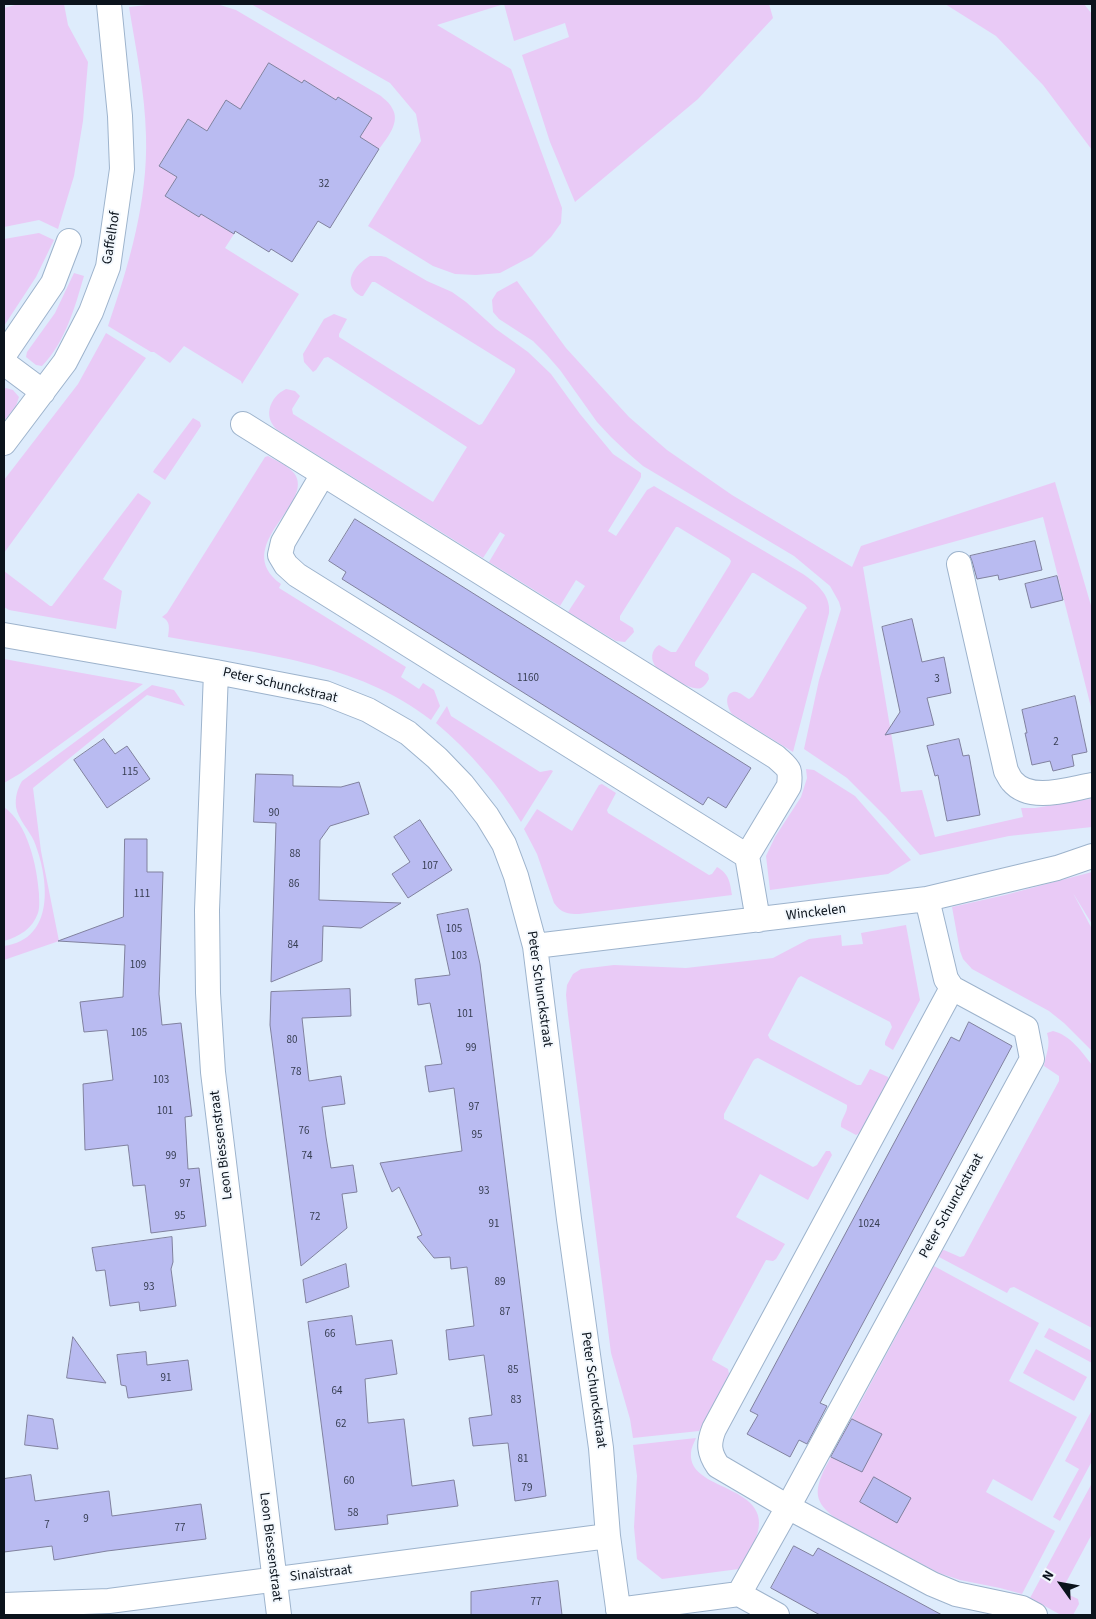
<!DOCTYPE html>
<html>
<head>
<meta charset="utf-8">
<style>
	body { margin:0 }
	#map { position:relative; width:1096px; height:1619px; overflow:hidden; background:#deecfc; font-family:"Source Sans 3",sans-serif }
	canvas { display:block }
	.frame { position:absolute; inset:0; border:5px solid #0b131c; pointer-events:none }
	.north { position:absolute; left:1036px; top:1559px; width:50px; height:50px; -webkit-text-stroke:4px #f3f8fd; paint-order:stroke; rotate:302deg; font-size:14px; font-weight:700; line-height:20px; text-align:center; color:#0b131c }
	.north::after { content:''; display:block; margin:auto; width:18px; height:22px; background:#0b131c; clip-path:polygon(50% 0,100% 100%,50% 72%,0 100%) }
</style>
</head>
<body>
<div id="map">
<canvas width="1096" height="1619"></canvas>
<div class="frame"></div>
<div class="north">N</div>
</div>
<script>
const c = document.querySelector('canvas').getContext('2d');
c.lineJoin = 'round';
function fillPath(path, color) { c.fillStyle = color; c.fill(path, 'evenodd'); }
function stroke(path, color, width, dash) { c.strokeStyle = color; c.lineWidth = width; c.lineCap = dash ? 'butt' : 'round'; c.setLineDash(dash || []); c.stroke(path); }
function write(font, color, halo, rows, align = 'center') {
  c.font = font + ' "Source Sans 3",sans-serif'; c.lineWidth = 4; c.setLineDash([]); c.textBaseline = 'middle'; c.strokeStyle = halo; c.fillStyle = color; for (const [text, x, y, turn = 0] of rows) {
    c.save(); c.translate(x, y); c.rotate((+turn || 0) * Math.PI / 180); c.textAlign = isNaN(turn) ? turn : align; if (halo) c.strokeText(text, 0, 0); c.fillText(text, 0, 0); c.restore();
  }
}
const green = new Path2D(`
	M64 4 68 25 88 62 83 121 79 145 74 176 58 229 39 220 4 227V8L15 5Z
	M155 4H217L236 10 381 96C384 99 390 103 392 108 401 122 387 138 379 149L360 137 372 118 338 97 336 100 304 80 302 83 269 63 240 109 226 100 207 131 188 119 159 165 177 177 165 196 199 217 201 214 234 234 225 248 299 294 242 384 241 381 184 346 170 363 154 352H151L108 326C129 265 148 201 146 136 145 92 136 50 129 7Z
	M251 4H769L773 18 698 99 575 202 550 142 522 55 569 37 565 23 514 41 504 4 437 25 511 69 562 208 561 223 551 237 532 256 500 273 476 275 455 274 433 266 368 226 421 141 416 114 390 83Z
	M945 4H1084L1092 14V150L1043 85 996 36Z
	M39 233 54 240 36 277 4 326V239Z
	M370 256H381L386 257 427 281 452 292 466 302 496 329 528 352 551 374 580 414 613 454 641 473V477L639 481 608 531 616 536 647 490 654 486 803 574C816 583 831 595 829 613L793 752 732 714C728 709 723 695 733 692 738 690 745 697 749 699L753 696 805 610 807 608 805 605 754 573H752L695 662V666L708 674 709 679C707 682 705 686 701 688 691 692 665 673 656 667 650 660 651 650 659 645L671 652H676L730 564 731 561 729 558 678 527H676L620 616V620L633 628 634 632 625 642 616 641 568 612 585 586 576 580 560 606 489 562 505 535 500 532 483 558 279 431C262 419 269 397 286 389L295 391 300 396 292 409 293 414 433 502 467 447 328 357 324 358 316 370 313 372 304 362 303 354 324 319 334 314 347 319 339 334V337L479 425 482 424 515 372V369L375 282H372L363 296H361C340 285 355 264 370 256Z
	M74 273 84 276C75 307 65 343 42 366L36 365 26 357 27 352 55 313Z
	M517 281 566 348 629 417 667 450 732 495 852 567 861 546 1055 482 1092 609V711L1043 517 863 567 901 792 922 790 935 837 1023 817 1021 808H1035L1090 799 1092 800V827L1009 836 920 855 886 817 847 778 804 749 819 680 841 609 839 602 830 586 794 556 643 466 629 454 611 437 597 422 560 370 546 354 533 341 499 319 493 312 492 300 497 292Z
	M106 333 146 358 4 553V480L78 384Z
	M6 388 13 390 19 397 16 406 4 421V389Z
	M193 418 200 422 201 426 165 480 153 472 154 470Z
	M268 456C277 461 288 466 294 473 317 503 229 546 281 584L279 588 406 667 401 677 419 689 423 683 434 690 440 706 431 720C357 662 259 654 168 637 169 629 171 621 162 617L167 613 265 457Z
	M138 493 150 501 151 503 103 579 122 591 116 629 9 610 4 607V571L50 606H52Z
	M4 659 143 684 21 773 4 783Z
	M152 685 174 690 185 706 147 695 33 788 41 851 59 941 4 960V946C56 939 49 878 34 841 29 830 18 819 16 807 15 797 17 790 22 781Z
	M447 706 451 716 540 772 551 770 553 771 521 822C498 784 470 752 436 723Z
	M806 769 814 770 855 796 911 860 888 874 770 890 766 856 775 837 801 797 807 778Z
	M602 784 616 793 607 810 608 813 709 875 712 874 717 867C729 874 730 882 732 895L579 914C568 914 561 913 554 903L537 854 524 829 537 809 572 831 599 785Z
	M4 807C28 824 37 866 39 894 39 900 40 907 38 913 33 928 19 937 4 941Z
	M1092 872V924L1073 893 1092 929V1051L1064 1023 1049 1011 972 969 963 959 960 951 952 907 1005 895Z
	M906 925 920 1000 893 1050 885 1045V1042L892 1027 890 1022 801 976 798 978 768 1035 770 1039 857 1085H861L870 1069 888 1077 889 1080 860 1133 856 1135 841 1127C840 1119 848 1113 847 1105L758 1058 755 1059 753 1061 724 1114V1119L813 1167 817 1165 826 1151H830L832 1155 808 1200 760 1174 736 1217 785 1244 776 1259 773 1261 766 1260 713 1357 712 1360 728 1369 729 1374 699 1431 633 1438 630 1419 611 1353 568 1015 566 995 567 985 573 974 581 969 614 965 686 968 773 958 809 939 841 935 842 946 863 944 861 933Z
	M1053 1031C1070 1035 1082 1052 1092 1065V1328L1014 1287 1010 1288 1007 1293 939 1257 941 1251 944 1250 960 1257 964 1256 1059 1081V1076L1044 1066C1046 1053 1051 1046 1047 1033Z
	M934 1266 1039 1323 1009 1381 1077 1417 1032 1501 993 1479 986 1492 1055 1531 1022 1594 1000 1588 960 1580 939 1573 834 1517C815 1502 814 1492 824 1470Z
	M1049 1328 1092 1351V1363L1044 1337Z
	M1036 1349 1087 1377 1074 1401 1023 1373Z
	M1092 1410V1461L1060 1521 1053 1517 1079 1469 1065 1461Z
	M696 1438C694 1443 691 1448 691 1453 687 1495 788 1482 751 1549 747 1556 744 1563 739 1569L662 1579 637 1559 634 1527 637 1476 633 1445Z
	M1092 1483V1534L1063 1588 1065 1593 1078 1599 1079 1604 1073 1615H1061L1030 1598Z`);
const building = new Path2D(`
	M269 63 302 83 304 80 336 100 338 97 372 118 360 137 379 149 330 228 318 221 292 262 271 249 269 252 235 231 234 234 201 214 199 217 165 196 177 177 159 166 188 119 207 131 226 100 240 109Z
	M355 519 751 768 726 808 708 797 703 805 342 579 346 572 329 561Z
	M1035 541 1042 570 999 580 998 575 977 579 972 561 970 556Z
	M1057 576 1063 600 1031 608 1025 584Z
	M912 619 922 662 944 657 951 693 927 698 934 725 885 735 900 712 882 627Z
	M1075 696 1087 752 1072 755 1074 766 1053 771 1050 761 1032 765 1025 733H1027L1022 710Z
	M104 739 115 754 127 746 150 779 107 808 74 760Z
	M959 739 963 756 969 755 980 815 947 821 938 775 935 776 927 746Z
	M256 774 293 775V786L341 787 359 782 369 814 330 826 320 840 319 900 401 903 361 928 323 926 322 961 271 982 276 823 254 822Z
	M420 820 452 870 408 898 392 874 410 862 394 837Z
	M125 839H147V872H163L159 994 162 1025 181 1023 192 1116 185 1117 188 1169 199 1168 206 1226 151 1233 145 1185 133 1186 128 1145 85 1150 83 1084 113 1080 107 1030 84 1032 80 1002 123 997 125 945 58 941 123 917Z
	M468 909 480 964 546 1496 515 1501 508 1443 473 1446 469 1418 492 1415 484 1355 449 1360 446 1330 474 1326 467 1267 451 1269 450 1257 434 1258 417 1237 422 1235 399 1187 392 1192 380 1163 462 1151 454 1088 429 1092 425 1066 442 1064 430 1003 418 1005 415 979 450 975 437 915Z
	M350 989 351 1016 302 1018 309 1081 341 1076 345 1104 322 1107 326 1137 331 1168 353 1165 357 1192 342 1194 347 1228 301 1266 270 1025 271 992Z
	M969 1022 1012 1046 820 1403 827 1406 807 1444 799 1440 790 1457 747 1434 758 1415 750 1411 951 1037 959 1041Z
	M172 1237 173 1262 171 1269 176 1306 140 1311 139 1302 110 1306 105 1270 96 1271 92 1248Z
	M346 1264 349 1287 306 1303 303 1280Z
	M352 1316 356 1345 392 1340 397 1374 365 1379 368 1423 404 1419 412 1486 454 1480 458 1506 387 1515 388 1524 335 1530 308 1322Z
	M73 1337 106 1383 67 1378Z
	M146 1352 147 1365 188 1360 192 1390 128 1398 126 1386 121 1385 117 1355Z
	M28 1415 53 1419 58 1449 25 1445Z
	M852 1419 882 1434 862 1472 831 1457Z
	M31 1475 35 1501 109 1491 112 1516 201 1504 206 1539 107 1551 54 1560 52 1546 4 1552V1479Z
	M874 1477 911 1498 897 1523 860 1502Z
	M794 1546 813 1556 818 1548 942 1615H820L771 1588Z
	M558 1581 562 1615H471V1592Z`);
const street = new Path2D(`
	M4 355 53 283 69 241
	M4 363 43 392
	M243 424 776 757C789 769 791 768 789 786L747 856 758 920
	M4 443 65 362 91 312 108 267 122 169 120 116 109 4
	M323 474 283 542 280 555 286 565 297 575 747 856
	M959 564 1006 771C1008 774 1010 779 1012 781 1030 803 1069 789 1092 785
	M4 635 216 672 325 693 368 710 408 733 437 758 462 784 487 816 504 844 516 876 535 946 569 1219 601 1448 608 1536 619 1615
	M216 672 207 910 208 993 213 1072 279 1615
	M535 946 927 899 1057 868 1092 856
	M952 988 714 1429C708 1444 709 1453 718 1466L788 1507 932 1584 956 1594 1022 1608 1035 1615
	M739 1594 777 1615
	M4 1605 109 1601 608 1536
	M618 1610 739 1594 788 1507 1032 1059 1026 1028 952 988 946 979 927 899`);
const numberNames = [
	["32",324,185],
	["1160",528,679],
	["3",937,680],
	["2",1056,743],
	["115",130,773],
	["90",274,814],
	["88",295,855],
	["107",430,867],
	["86",294,885],
	["111",142,895],
	["105",454,930],
	["84",293,946],
	["103",459,957],
	["109",138,966],
	["101",465,1015],
	["105",139,1034],
	["80",292,1041],
	["99",471,1049],
	["78",296,1073],
	["103",161,1081],
	["97",474,1108],
	["101",165,1112],
	["76",304,1132],
	["95",477,1136],
	["99",171,1157],
	["74",307,1157],
	["97",185,1185],
	["93",484,1192],
	["95",180,1217],
	["72",315,1218],
	["91",494,1225],
	["1024",869,1225],
	["89",500,1283],
	["93",149,1288],
	["87",505,1313],
	["66",330,1335],
	["85",513,1371],
	["91",166,1379],
	["64",337,1392],
	["83",516,1401],
	["62",341,1425],
	["81",523,1460],
	["60",349,1482],
	["79",527,1489],
	["58",353,1514],
	["9",86,1520],
	["7",47,1526],
	["77",180,1529],
	["77",536,1603]
];
const streetNames = [
	["Gaffelhof",112,238,-81],
	["Peter Schunckstraat",280,686,13],
	["Winckelen",816,913,-7],
	["Peter Schunckstraat",539,989,82],
	["Leon Biessenstraat",222,1145,-97],
	["Peter Schunckstraat",952,1206,-61],
	["Peter Schunckstraat",593,1390,82],
	["Leon Biessenstraat",270,1547,83],
	["Sinaïstraat",321,1574,-7]
];
fillPath(green, '#e9caf6');
fillPath(building, '#b9bbf1');
stroke(building, '#80819e', 1);
stroke(street, '#9db3cc', 26);
stroke(street, '#fff', 24);
write('11px', '#363d51', null, numberNames);
write('14px', '#0b131c', '#f3f8fd', streetNames);
</script>
</body>
</html>
